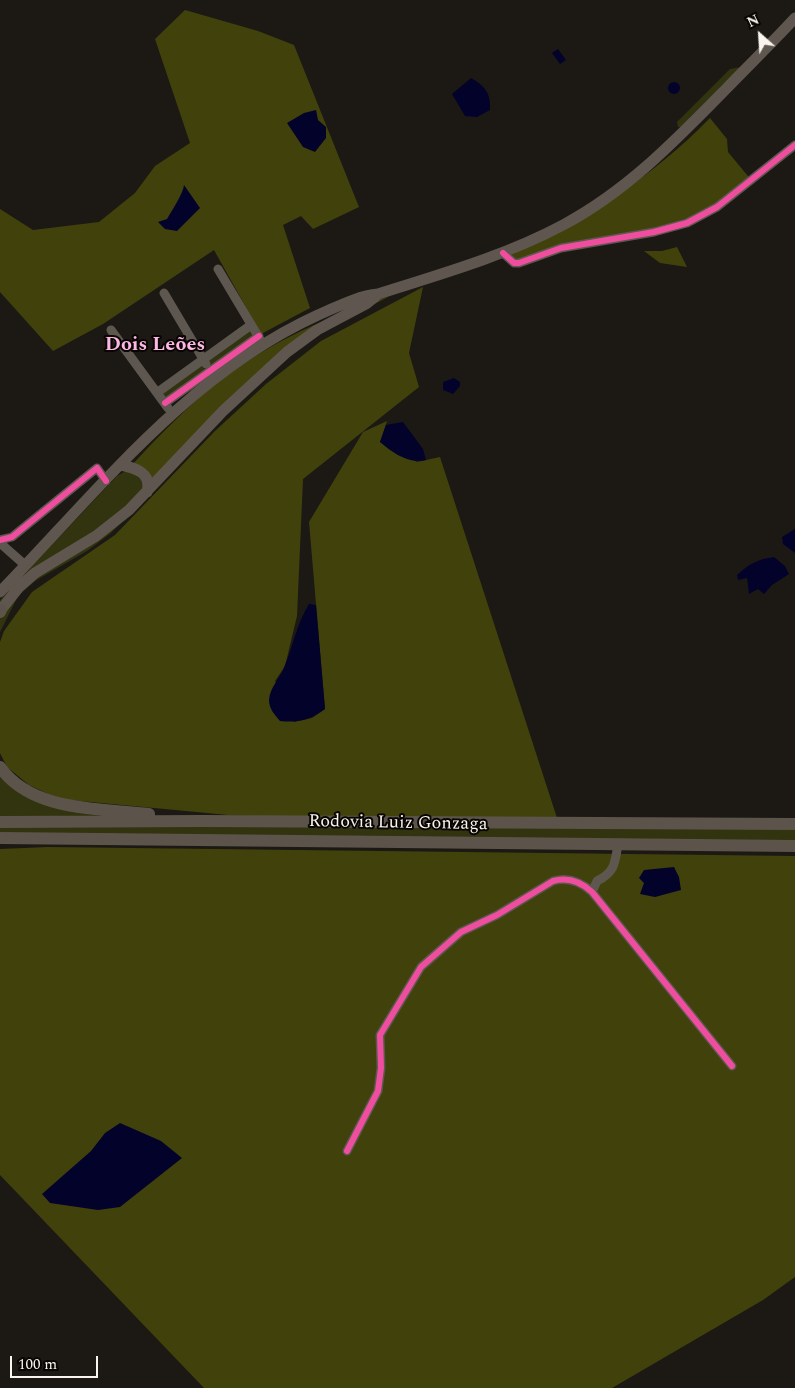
<!DOCTYPE html>
<html>
<head>
<meta charset="utf-8">
<style>
	body { margin:0 }
	#map { position:relative; width:795px; height:1388px; overflow:hidden; background:#1c1914; font-family:Spectral,serif }
	canvas { display:block }
	.north { position:absolute; left:735px; top:10px; width:50px; height:50px; -webkit-text-stroke:4px #080503; paint-order:stroke; rotate:334deg; font-size:14px; font-weight:700; line-height:20px; text-align:center; color:#f9f4ee }
	.north::after { content:''; display:block; margin:auto; width:18px; height:22px; background:#f9f4ee; clip-path:polygon(50% 0,100% 100%,50% 72%,0 100%) }
	.scale { position:absolute; left:10px; top:1356px; width:88px; height:22px; box-sizing:border-box; border:2px solid #f9f4ee; border-top:0; padding-left:6px; font-size:15px; line-height:18px; white-space:nowrap; color:#f9f4ee; -webkit-text-stroke:4px #080503; paint-order:stroke }
</style>
</head>
<body>
<div id="map">
<canvas width="795" height="1388"></canvas>
<div class="north">N</div>
<div class="scale">100 m</div>
</div>
<script>
const c = document.querySelector('canvas').getContext('2d');
c.lineJoin = 'round';
function fillPath(path, color) { c.fillStyle = color; c.fill(path, 'evenodd'); }
function stroke(path, color, width, dash) { c.strokeStyle = color; c.lineWidth = width; c.lineCap = dash ? 'butt' : 'round'; c.setLineDash(dash || []); c.stroke(path); }
function write(font, color, halo, rows, align = 'center') {
  c.font = font + ' Spectral,serif'; c.lineWidth = 4; c.setLineDash([]); c.textBaseline = 'middle'; c.strokeStyle = halo; c.fillStyle = color; for (const [text, x, y, turn = 0] of rows) {
    c.save(); c.translate(x, y); c.rotate((+turn || 0) * Math.PI / 180); c.textAlign = isNaN(turn) ? turn : align; if (halo) c.strokeText(text, 0, 0); c.fillText(text, 0, 0); c.restore();
  }
}
const green = new Path2D(`
	M741 67 682 127H678L677 122 730 69Z
	M250 329 255 336 213 366 210 364 208 359Z
	M203 365 205 371 166 399 163 395 164 393Z
	M129 469H137L150 494 111 533 87 551 35 581 18 596 0 632V600L117 476Z
	M0 769 13 784 130 817 795 827V844L0 838Z`);
const forest = new Path2D(`
	M185 10 258 31 294 45 359 207 313 229 301 216 283 225 310 308 261 334 214 250 103 324 53 351 0 292V209L33 230 99 222 135 193 155 166 190 143 155 39Z
	M710 118 727 139 728 152 752 181 687 223 602 240 527 261 507 257C581 222 652 178 710 118Z
	M677 247 687 267 660 263 644 251H662Z
	M423 287 409 353 419 387 303 479 297 616 285 666 275 681 294 722 312 718 325 709 309 522 363 432 387 421 380 442 417 462 440 457 557 818 290 817 228 815 59 799 29 785 7 767 0 753V642L4 631 32 592 115 535 215 431 266 384 321 341Z
	M390 296 311 337 150 481 131 466C159 436 187 406 220 381 271 341 329 316 390 296Z
	M48 847 795 856V1277L763 1300 612 1388H204L0 1175V849Z`);
const water = new Path2D(`
	M558 49 566 60 560 64 552 53Z
	M471 78C485 86 491 93 490 110L477 117 465 116 452 94Z
	M668 88a6 6 0 1 1 12 0a6 6 0 1 1-12 0Z
	M316 110 318 120 326 127V138L315 152 303 147 287 123 304 113Z
	M184 185 200 208 177 231 165 229 158 222 167 219C172 210 183 194 184 185Z
	M454 378 460 382V386L453 394 443 390V382Z
	M403 422 423 449 426 460C408 464 393 453 380 442L386 425Z
	M795 529V553L783 544 782 537Z
	M774 557 785 566 789 574 772 585 764 594 758 589 749 594 747 578 738 580 737 575C749 564 758 559 774 557Z
	M309 604 316 605 325 709C310 720 298 723 280 721 275 715 269 709 269 700 270 686 281 678 285 665 294 644 296 625 309 604Z
	M674 867 679 877 681 890 655 897 640 894 644 883 639 878 644 870Z
	M120 1123 161 1141 182 1158 120 1207 98 1210 50 1203 42 1194 91 1151 105 1133Z`);
const minor = new Path2D(`
	M503 253 514 263H519L561 248 654 232 687 223 717 207 795 145
	M218 269 261 341
	M164 293 206 364
	M111 330 168 408
	M158 392 251 325
	M165 403 259 336
	M0 540 12 537 97 468 106 481
	M0 543 25 565
	M592 892 597 881C615 872 615 863 618 844
	M347 1151 378 1091 381 1068 380 1035 421 967 461 932 497 915 553 881C568 877 580 881 592 892L732 1066`);
const major = new Path2D(`
	M121 465C136 468 152 473 147 492
	M0 592C97 492 188 374 318 315 337 307 357 296 378 294 441 274 505 256 563 225 627 191 676 140 726 89 749 65 773 42 795 18
	M0 611 19 587 35 573 96 536 129 510 223 411 287 352 317 330 366 304 377 295`);
const highway = new Path2D(`
	M0 612 1 610
	M0 767C32 812 99 808 149 814
	M0 822 201 821 795 824
	M0 838 795 846`);
const cycleway = new Path2D(`
	M503 253 514 263H519L561 248 654 232 687 223 717 207 795 145
	M165 403 259 336
	M0 540 12 537 97 468 106 481
	M347 1151 378 1091 381 1068 380 1035 421 967 461 932 497 915 553 881C568 877 580 881 592 892L732 1066`);
const streetNames = [
	["Rodovia Luiz Gonzaga",398,824,1]
];
const quarterNames = [
	["Dois Leões",155,346]
];
fillPath(green, '#32330f');
fillPath(forest, '#41420b');
fillPath(water, '#03022b');
stroke(minor, '#5d5750', 9);
stroke(major, '#5f574f', 11);
stroke(highway, '#5c544b', 12);
stroke(cycleway, '#ef4d9e', 6);
write('18px', '#f9f4ee', '#080503', streetNames);
write('bold 20px', '#feb7e5', '#080503', quarterNames);
</script>
</body>
</html>
